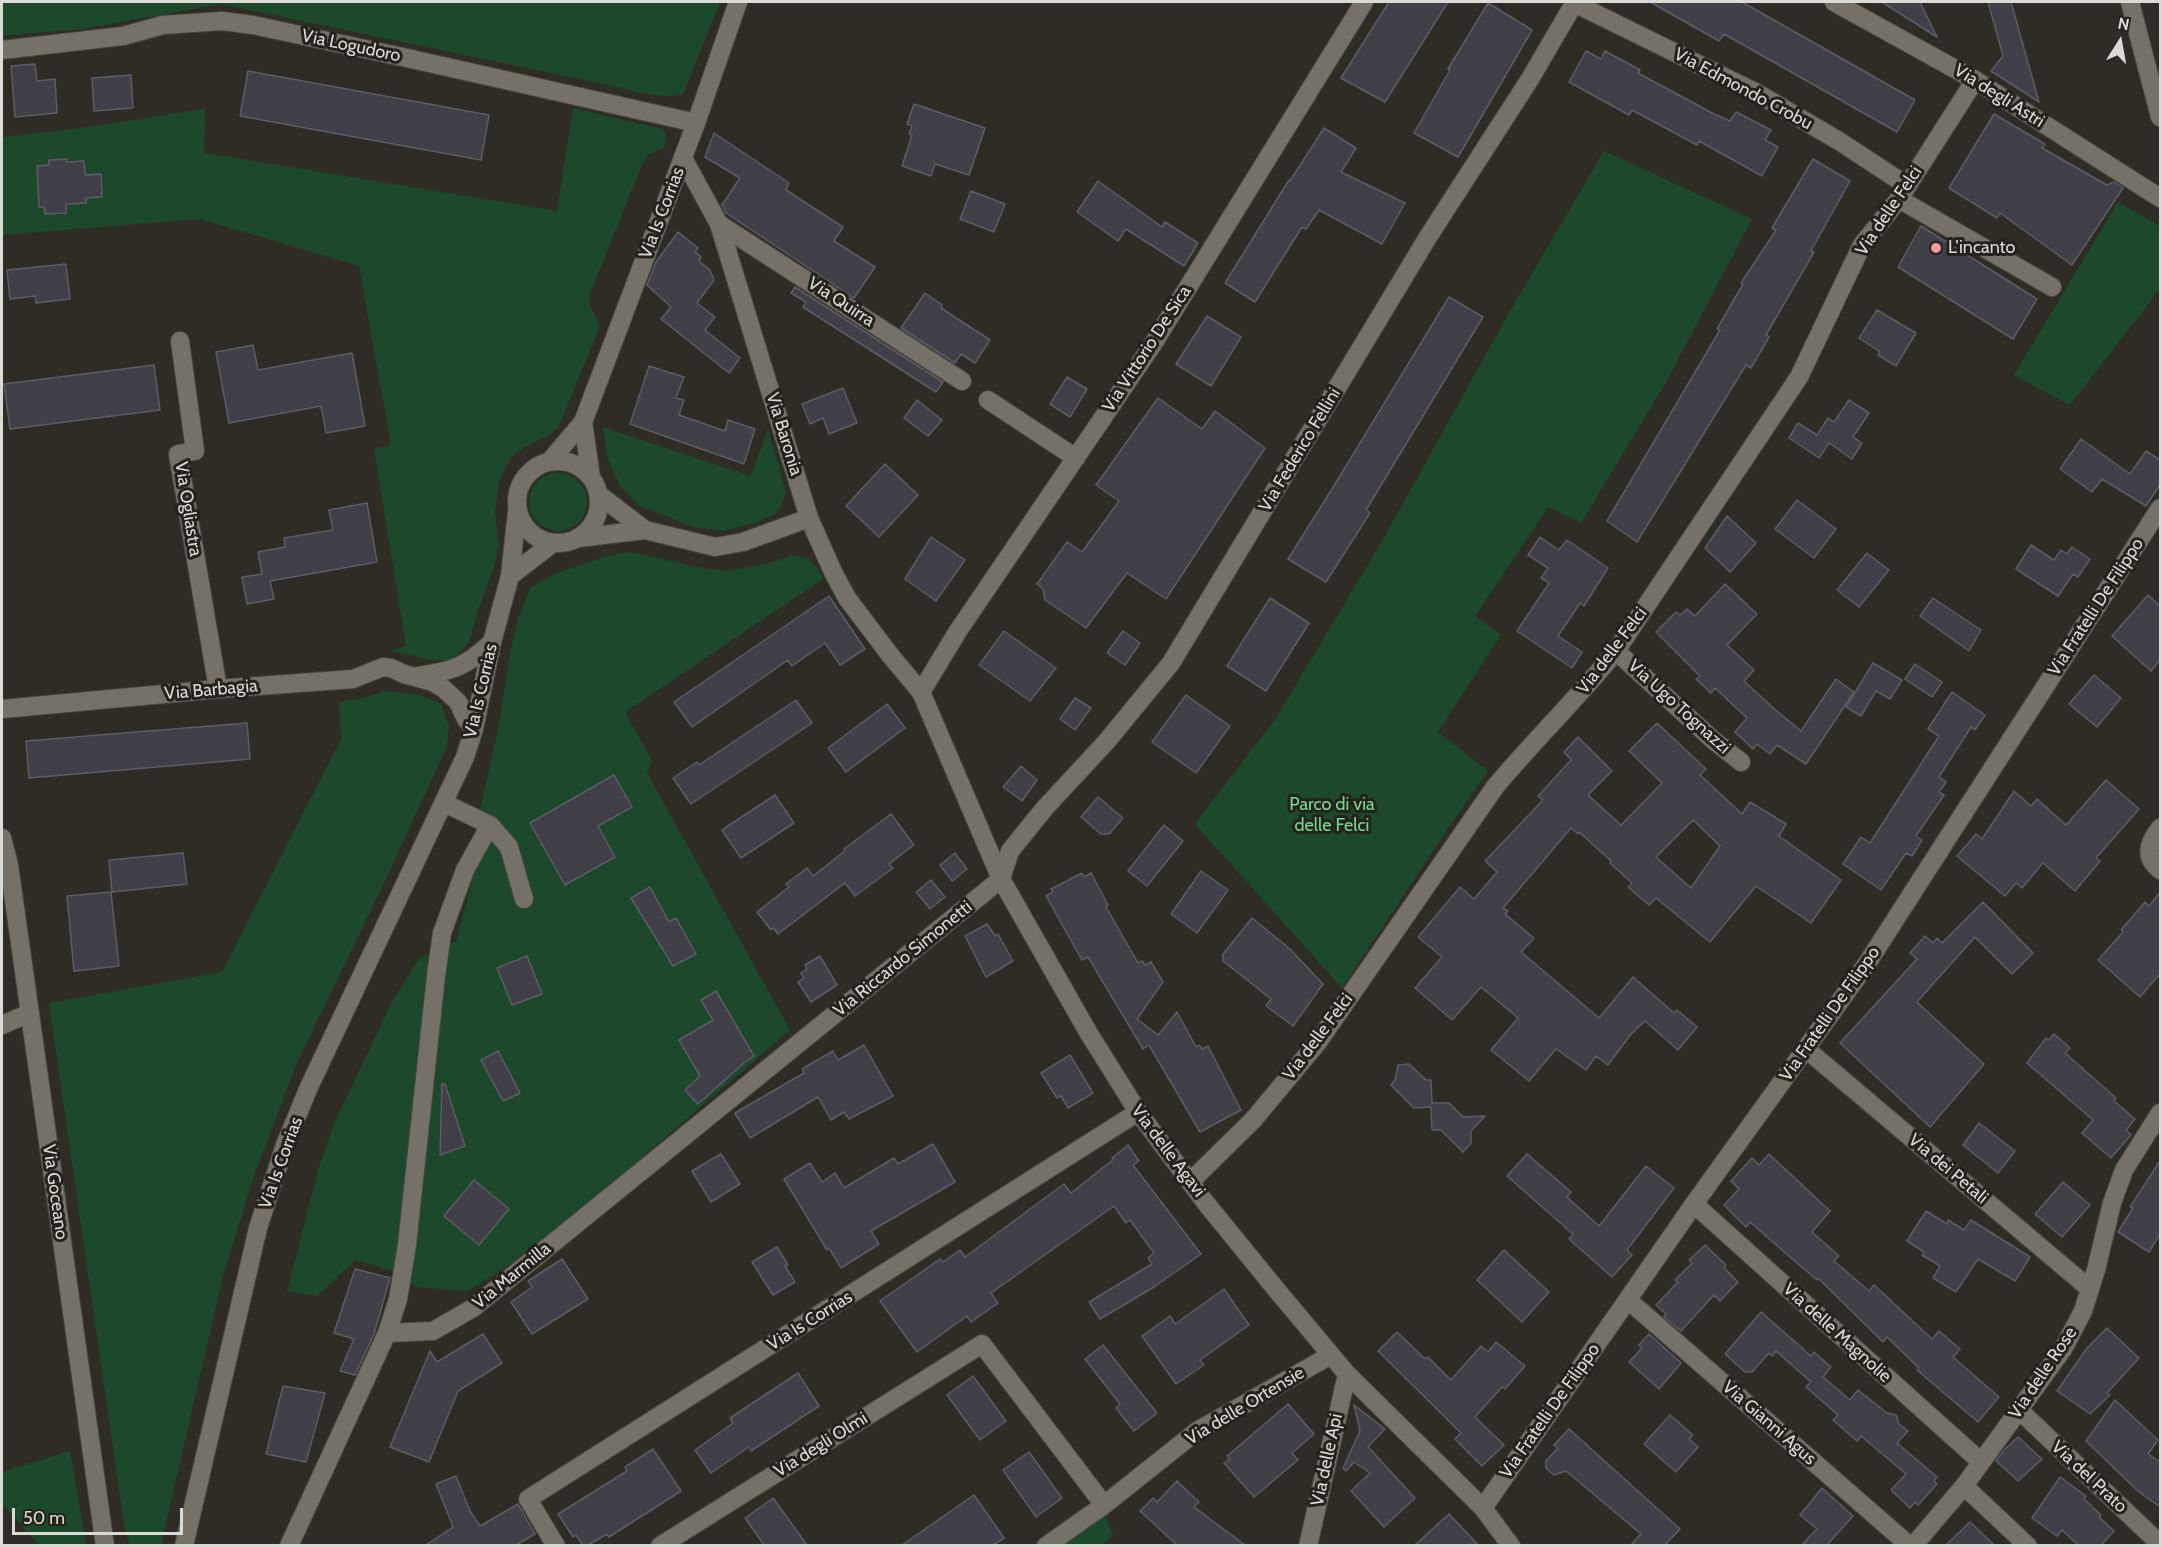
<!DOCTYPE html>
<html>
<head>
<meta charset="utf-8">
<style>
	body { margin:0 }
	#map { position:relative; width:2162px; height:1547px; overflow:hidden; background:#2f2c25; font-family:Cabin,sans-serif }
	canvas { display:block }
	.frame { position:absolute; inset:0; border:3px solid #dcdad5; pointer-events:none }
	.north { position:absolute; left:2090px; top:12px; width:60px; height:60px; -webkit-text-stroke:4px #25221b; paint-order:stroke; rotate:11deg; font-size:16px; font-weight:700; line-height:24px; text-align:center; color:#dcdad5 }
	.north::after { content:''; display:block; margin:auto; width:21px; height:27px; background:#dcdad5; clip-path:polygon(50% 0,100% 100%,50% 72%,0 100%) }
	.scale { position:absolute; left:12px; top:1508px; width:171px; height:27px; box-sizing:border-box; border:3px solid #dcdad5; border-top:0; padding-left:8px; font-size:18px; line-height:21px; white-space:nowrap; color:#dcdad5; -webkit-text-stroke:4px #25221b; paint-order:stroke }
</style>
</head>
<body>
<div id="map">
<canvas width="2162" height="1547"></canvas>
<div class="frame"></div>
<div class="north">N</div>
<div class="scale">50 m</div>
</div>
<script>
const c = document.querySelector('canvas').getContext('2d');
c.lineJoin = 'round';
function fillPath(path, color) { c.fillStyle = color; c.fill(path, 'evenodd'); }
function stroke(path, color, width, dash) { c.strokeStyle = color; c.lineWidth = width; c.lineCap = dash ? 'butt' : 'round'; c.setLineDash(dash || []); c.stroke(path); }
function write(font, color, halo, rows, align = 'center') {
  c.font = font + ' Cabin,sans-serif'; c.lineWidth = 6; c.setLineDash([]); c.textBaseline = 'middle'; c.strokeStyle = halo; c.fillStyle = color; for (const [text, x, y, turn = 0] of rows) {
    c.save(); c.translate(x, y); c.rotate((+turn || 0) * Math.PI / 180); c.textAlign = isNaN(turn) ? turn : align; if (halo) c.strokeText(text, 0, 0); c.fillText(text, 0, 0); c.restore();
  }
}
const green = new Path2D(`
	M2 2H720L684 92C671 103 626 89 608 85L221 4 82 29 2 36Z
	M573 108 663 129 666 136 664 148 649 154 643 162 590 294 589 304 600 326 558 428 549 435 528 445 512 457 505 468 499 481 495 513 499 546 494 567 478 610 469 643 455 656 447 660 435 661 392 651 406 646 374 449 391 445 359 266 200 219 2 235V137L82 128 205 109 204 153 557 211Z
	M1604 151 1752 219 1665 384 1581 523 1548 507 1475 616 1501 635 1438 732 1488 771 1451 824 1342 988 1195 824 1276 718 1381 543 1510 311Z
	M2118 202 2160 226V289L2070 405 2014 375Z
	M603 427 751 476 768 429 786 492 782 504 775 514 755 523 724 531 693 527 638 505 620 486 608 460Z
	M529 502a29 29 0 1 1 58 0a29 29 0 1 1-58 0Z
	M631 552 702 568 727 571 767 564 794 555 809 559 818 569 823 579 625 712 652 760 647 773 790 1030 575 1215 508 1266 468 1291 416 1287 393 1271 355 1260 317 1296 287 1291 319 1167 334 1124 393 1000 419 959 456 941 472 882 480 833V810L499 725 510 653 519 616 530 588 554 574 607 556Z
	M386 691 420 695 441 704 449 726 447 746 386 879 296 1065 254 1176 223 1276 161 1545H130L125 1531 49 1003 222 972 341 739 339 702 363 698Z
	M70 1451 86 1545H39L2 1503V1472Z
	M1105 1516 1113 1534 1102 1545H1063Z`);
const building = new Path2D(`
	M1389 2H1448L1385 102 1341 78Z
	M1650 2H1742L1915 100 1897 132 1724 34 1719 41Z
	M1882 2H1920L1937 37Z
	M1988 2H2011L2039 102 1991 71 2003 56Z
	M1488 3 1532 30 1458 157 1414 133 1450 70 1448 69Z
	M1586 51 1601 59 1605 51 1640 70 1638 73 1714 114 1730 121 1736 112 1771 130 1765 140 1778 147 1762 176 1699 141 1697 145 1632 110 1629 115 1569 82Z
	M35 64 37 81 55 79 57 113 15 117 11 66Z
	M248 71 489 115 481 160 240 116Z
	M131 75 133 108 94 111 92 78Z
	M914 104 985 128 969 175 935 164 931 176 902 166 912 135 909 134 912 126 907 124Z
	M1994 114 2045 144 2042 148 2107 185 2114 182 2123 188 2072 265 2000 213 1997 218 1949 188Z
	M1324 128 1356 148 1341 172 1405 203 1382 244 1319 210 1306 229 1302 227 1255 302 1225 283 1289 180 1290 181Z
	M714 133 789 183 786 190 843 227 834 241 875 267 854 298 726 213 722 205 740 178 705 157Z
	M67 159V162L84 161 85 175 101 174 102 197 86 198V203L66 204V213L45 214 44 207H39L37 166 49 165V160Z
	M1813 159 1850 181 1811 251 1814 252 1766 335 1769 337 1751 368 1746 365 1637 542 1607 521 1720 330 1717 329 1743 284 1741 283 1776 230 1772 228Z
	M1098 181 1162 227 1165 222 1198 243 1184 266 1126 229 1118 241 1077 212Z
	M971 191 1005 204 994 232 960 219Z
	M1921 226 2037 299 2013 339 1898 267Z
	M678 232 698 248 695 252 701 257 699 261 710 270 714 280 697 303 715 317 705 330 740 358 729 373 661 319 671 307 647 285 656 262Z
	M66 264 70 299 36 303 35 296 10 299 7 270Z
	M795 287 943 382 936 392 803 307 806 302 791 293Z
	M925 293 942 305 941 308 990 340 975 363 961 354 955 363 901 328Z
	M1449 297 1483 317 1366 510 1370 513 1326 582 1288 559 1332 489Z
	M1877 310 1916 333 1896 366 1878 355 1880 352 1859 338Z
	M1207 316 1241 337 1211 386 1176 364Z
	M253 345 258 370 352 353 365 426 326 433 321 406 229 423 216 352Z
	M154 365 160 410 10 429 4 384Z
	M649 366 684 377 676 398 684 400 679 415 725 431 728 420 755 429 744 464 630 424Z
	M1067 377 1087 389 1070 417 1050 404Z
	M843 388 857 423 829 434 823 418 810 424 802 404Z
	M1158 398 1202 429 1215 411 1265 448 1166 599 1127 573 1086 628 1045 600 1043 589 1037 584 1067 542 1082 552 1119 501 1096 485Z
	M917 400 942 420 928 436 904 418Z
	M1849 400 1869 413 1853 437 1862 443 1852 459 1829 443 1819 458 1789 438 1798 423 1817 435 1828 418 1834 422Z
	M2081 439 2130 474 2146 451 2160 460V485L2146 506 2102 479 2092 492 2060 469Z
	M885 464 918 495 879 537 846 506Z
	M1797 500 1836 529 1814 558 1775 529Z
	M367 503 377 562 270 581 274 599 247 604 242 577 262 574 258 552 285 547 284 538 333 530 329 510Z
	M1727 516 1756 543 1730 572 1705 548Z
	M931 537 965 560 936 601 905 579Z
	M1540 537 1559 550 1567 540 1608 568 1584 606 1580 603 1558 636 1582 652 1572 668 1517 631 1549 583 1541 578 1548 568 1528 555Z
	M2031 545 2054 560 2061 550 2067 554 2072 547 2090 559 2078 577 2073 574 2058 596 2016 569Z
	M1867 553 1889 570 1859 607 1837 590Z
	M1725 584 1757 614 1727 645 1754 670 1744 681 1771 706 1801 731 1836 679 1854 692 1806 764 1777 745 1770 754 1757 744 1753 749 1735 732 1747 718 1715 688 1711 693 1696 679 1700 676 1656 632 1676 612 1680 615 1687 609 1695 616Z
	M2148 595 2160 606V660L2151 671 2112 636Z
	M829 596 865 649 840 665 825 643 792 666 788 660 692 727 674 702Z
	M1270 598 1309 623 1266 691 1227 666Z
	M1933 598 1981 630 1969 651 1920 616Z
	M1004 631 1056 668 1030 701 979 665Z
	M1123 631 1140 643 1125 665 1107 653Z
	M1873 663 1902 680 1890 699 1876 691 1861 716 1846 707Z
	M1915 664 1942 682 1932 697 1905 679Z
	M2094 675 2121 698 2097 727 2069 704Z
	M1952 692 1985 715 1975 730 1971 727 1939 777 1946 782 1939 792 1944 795 1916 836 1922 840 1912 856 1906 853 1881 890 1843 864 1861 837 1870 843 1939 736 1928 729Z
	M1186 695 1230 726 1196 773 1152 742Z
	M1075 698 1091 708 1075 730 1060 719Z
	M796 700 812 723 691 804 673 778 697 762 699 765Z
	M887 704 905 728 846 772 828 748Z
	M247 723 250 759 29 778 26 741Z
	M1657 723 1706 769 1700 775 1742 814 1750 802 1786 824 1779 836 1841 880 1811 923 1756 886 1710 942 1656 898 1649 905 1628 887 1632 883 1610 863 1611 861 1579 832 1578 834 1571 828 1503 908 1508 911 1505 914 1534 938 1521 952 1599 1018 1633 977 1674 1013 1677 1010 1697 1027 1678 1050 1645 1021 1631 1034 1608 1065 1596 1056 1586 1070 1556 1049 1529 1081 1491 1050 1518 1018 1481 987 1452 1020 1415 988 1442 957 1418 937 1460 887 1474 899 1497 872 1485 861 1543 800 1538 796 1571 760 1564 752 1578 737 1612 771 1588 795 1621 825 1662 783 1629 751ZM1693 820 1720 846 1691 888 1656 857Z
	M1021 766 1037 780 1022 801 1003 787Z
	M614 775 632 807 598 826 615 857 565 885 530 823Z
	M2106 780 2139 809 2096 858 2100 861 2075 891 2043 863 2022 888 2016 883 2005 896 1957 856 1976 834 1982 839 2014 791 2031 806 2037 799 2066 825Z
	M775 795 794 823 741 858 722 830Z
	M1098 797 1123 818 1109 834H1101L1081 817Z
	M891 814 914 845 889 864 893 868 855 896 845 883 778 934 773 928 771 930 757 912 789 887 786 884 807 868 813 876 845 851 844 849Z
	M1164 825 1183 841 1147 886 1128 871Z
	M183 853 187 884 112 892 109 860Z
	M955 853 967 869 952 881 940 865Z
	M1201 871 1228 890 1197 933 1171 914Z
	M1082 873 1084 877 1091 873 1108 905 1106 907 1138 963 1142 961 1145 965 1151 962 1163 982 1137 1019 1158 1035 1177 1012 1196 1047 1199 1045 1202 1049 1208 1046 1241 1110 1200 1132 1149 1045 1143 1049 1088 957 1082 960 1046 896 1053 892 1051 889Z
	M931 880 945 897 930 909 916 892Z
	M650 887 669 922 676 918 696 954 673 966 631 898Z
	M111 892 119 966 74 971 67 896Z
	M2160 892V974L2140 997 2098 960 2123 932 2121 930 2145 902 2149 906Z
	M1983 902 2033 953 2012 974 1975 937 1917 1002 1984 1064 1930 1127 1840 1043 1917 959 1910 953 1925 936 1933 943 1937 938 1942 943Z
	M1252 918 1289 948 1323 984 1293 1026 1266 1006 1271 999 1223 961V954Z
	M987 924 995 936 998 934 1013 961 986 977 965 936Z
	M527 956 542 994 512 1005 497 968Z
	M820 956 837 985 811 1002 798 982 804 978 801 973 807 969 805 965Z
	M716 991 754 1056 744 1063 698 1104 685 1090 700 1076 679 1040 713 1020 701 1000Z
	M2054 1034 2070 1048 2065 1053 2116 1098 2114 1101 2135 1119 2126 1130 2131 1135 2111 1158 2082 1133 2093 1120 2027 1063 2046 1038 2049 1040Z
	M864 1045 893 1096 849 1119 844 1112 831 1120 818 1097 750 1138 735 1113 804 1073 802 1069 833 1051 838 1060Z
	M498 1051 520 1093 503 1101 481 1060Z
	M1070 1055 1093 1093 1068 1108 1061 1096 1057 1098 1041 1073Z
	M1409 1064 1426 1080H1431L1432 1103H1449L1463 1117 1485 1116 1471 1131V1143L1463 1152 1441 1130H1432L1431 1107 1414 1108 1391 1085 1395 1080 1398 1065Z
	M442 1084H445L465 1146 440 1155Z
	M1979 1123 2015 1151 1998 1173 1963 1145Z
	M933 1144 955 1182 871 1231 879 1244 841 1268 829 1248 827 1250 784 1179 810 1163 822 1182 835 1173 844 1188 894 1158 898 1164Z
	M1128 1145 1139 1161 1133 1165 1201 1254 1154 1287 1100 1319 1089 1302 1152 1264 1148 1258 1154 1253 1130 1220 1126 1223 1114 1206 991 1293 998 1303 971 1322 967 1316 917 1352 880 1301 940 1259 943 1262 960 1250 965 1257 1064 1184 1071 1193 1114 1159 1112 1158Z
	M721 1154 740 1184 711 1202 692 1171Z
	M1527 1154 1571 1192 1567 1197 1599 1226 1646 1166 1674 1188 1627 1250 1632 1255 1612 1277 1569 1239 1573 1234 1507 1176Z
	M1769 1154 1830 1211 1812 1232 1839 1256 1834 1261 1869 1291 1874 1285 1932 1339 1939 1331 1960 1349 1953 1357 1999 1397 1978 1422 1917 1370 1919 1368 1887 1337 1883 1342 1818 1278 1817 1280 1790 1257 1750 1222 1746 1227 1724 1205 1739 1189 1731 1181 1752 1158 1759 1165Z
	M2160 1161V1234L2149 1252 2118 1232 2133 1208 2130 1207Z
	M474 1180 509 1209 479 1245 444 1216Z
	M2063 1182 2090 1205 2062 1237 2035 1214Z
	M1926 1211 1947 1224 1948 1220 1964 1230 1971 1220 2030 1257 2015 1281 1978 1259 1956 1292 1933 1278 1940 1266 1922 1255 1924 1252 1907 1241Z
	M1705 1245 1726 1265 1724 1268 1738 1282 1720 1301 1714 1295 1681 1331 1664 1317 1666 1314 1656 1305 1678 1282 1675 1280 1692 1263 1689 1260Z
	M777 1247 788 1265 785 1266 795 1282 773 1295 752 1262Z
	M1504 1250 1549 1292 1522 1322 1477 1280Z
	M562 1259 588 1299 532 1334 511 1302 532 1287 528 1281Z
	M355 1269 390 1278 374 1334 355 1375 340 1371 354 1339 334 1333Z
	M1224 1289 1249 1325 1200 1360 1204 1365 1176 1384 1142 1336 1170 1316 1175 1324Z
	M1761 1312 1811 1356 1814 1352 1831 1367 1823 1377 1850 1400 1858 1390 1887 1413 1896 1415 1899 1424 1908 1431 1897 1443 1937 1477 1934 1481 1937 1484 1918 1505 1915 1502 1910 1508 1891 1490 1906 1474 1861 1436 1857 1441 1833 1420 1838 1415 1806 1387 1811 1382 1776 1351 1772 1356 1769 1353 1752 1372H1745L1725 1354Z
	M2107 1328 2139 1358 2107 1393 2110 1395 2090 1414 2057 1391 2087 1348Z
	M1397 1332 1425 1359 1428 1357 1451 1380 1481 1346 1488 1352 1496 1342 1525 1366 1505 1389 1502 1387 1475 1417 1504 1445 1482 1466 1455 1439 1461 1433 1378 1351Z
	M483 1334 502 1363 458 1391 429 1462 390 1447 430 1351 437 1362Z
	M1649 1334 1681 1363 1659 1389 1629 1362 1642 1348 1639 1345Z
	M1103 1345 1157 1413 1134 1431 1116 1408 1120 1404 1085 1359Z
	M798 1373 819 1406 751 1451 749 1447 711 1473 695 1450 733 1423 730 1418Z
	M973 1376 1006 1421 980 1440 947 1395Z
	M283 1386 325 1393 306 1462 266 1454Z
	M2115 1400 2158 1440 2148 1454 2160 1462V1507L2139 1492 2086 1441Z
	M1288 1404 1314 1434 1292 1453 1298 1460 1254 1497 1224 1463 1230 1459 1227 1456Z
	M1354 1405 1385 1429 1368 1447 1415 1498 1384 1527 1351 1491 1370 1473 1354 1462 1346 1471 1343 1468 1360 1431Z
	M1670 1415 1693 1435 1689 1439 1698 1447 1676 1472 1644 1444Z
	M1569 1429 1680 1529 1665 1545H1631L1641 1534 1566 1471 1554 1475 1546 1468V1461L1558 1448 1554 1445Z
	M2018 1437 2042 1459 2018 1481 1996 1461 2005 1449Z
	M653 1449 681 1491 609 1537 607 1534 588 1545H583L576 1535 573 1537 558 1514 627 1471 625 1467Z
	M1029 1452 1062 1498 1036 1517 1003 1470Z
	M456 1476 470 1511 480 1526 518 1504 535 1534 516 1545H426L453 1527 436 1484Z
	M2060 1477 2086 1496 2084 1499 2101 1515 2099 1517 2114 1531 2101 1545H2078L2062 1530 2057 1536 2032 1518Z
	M1177 1481 1199 1502 1194 1507 1245 1545H1177L1140 1511 1153 1498 1157 1502Z
	M1822 1488 1853 1516 1827 1545H1802L1817 1529 1800 1515Z
	M974 1495 1004 1538 993 1545H902Z
	M773 1498 807 1545H764L745 1518Z
	M1449 1514 1478 1545H1415Z
	M1970 1522 1994 1545H1946Z`);
const street = new Path2D(`
	M2130 2 2160 117
	M1574 3 1757 93 1839 141 1906 185
	M2 50 123 36 163 25 222 21 253 25 407 58 696 123
	M683 158 719 224 809 518 834 574 847 598 890 655 921 692 1001 879 1088 1032 1138 1112 1205 1202 1275 1288 1347 1374 1483 1508 1511 1546
	M1899 199 2052 287
	M719 224 962 381
	M180 341 195 451 178 454 218 689
	M988 400 1076 458
	M598 494 645 530
	M578 538 645 530 715 547 743 542 809 518
	M1616 651 1712 739 1741 762
	M418 676C452 671 466 667 492 642
	M921 692 958 631 1153 344 1364 2
	M2 709 218 689 353 679 383 667 391 668 404 674 433 682 444 689 458 702 466 719 474 729
	M444 803 490 825 509 847 524 899
	M2160 828C2148 843 2144 857 2160 870
	M2 838 9 865 105 1546
	M2 1025 30 1013
	M1806 1049 2090 1289
	M1190 1182 1254 1119 1318 1042 1495 787C1534 740 1578 698 1616 651L1799 377 1862 245 1899 199 1975 80
	M1694 1204 1980 1461
	M1628 1300 1910 1546
	M387 1333 433 1331 473 1308 1001 879 1010 851 1044 809 1107 741 1171 663 1428 237 1530 79 1575 2
	M2018 1409 2160 1544
	M1964 1486 2028 1546
	M1483 1508 1694 1204 1866 965 2160 508
	M289 1546 387 1333 398 1299 407 1245 436 976 442 933 465 870 490 825
	M556 1546 528 1499 1138 1112
	M660 1546 982 1344 1104 1505
	M1046 1546 1104 1505 1197 1431 1331 1355
	M1308 1546 1347 1374
	M1913 1546 1964 1486 2063 1349 2083 1311 2096 1270 2112 1203 2124 1170 2160 1113`);
const secondary = new Path2D(`
	M1834 2 1975 80 2160 198
	M583 422 591 477
	M517 502a41 41 0 1 1 82 0a41 41 0 1 1-82 0Z
	M549 462 583 422 696 123 738 2
	M510 576 553 543
	M184 1546 258 1228 285 1145 309 1087 465 757 474 729 492 642 510 576 517 512`);
const markers = [
	[1936,248,6,"#f59b9d"]
];
const streetNames = [
	["Via Logudoro",351,46,12],
	["Via Edmondo Crobu",1743,89,28],
	["Via degli Astri",1999,96,32],
	["Via delle Felci",1889,211,-56],
	["Via Is Corrias",662,213,-69],
	["Via Quirra",841,302,33],
	["Via Vittorio De Sica",1147,349,-57],
	["Via Baronia",784,434,73],
	["Via Federico Fellini",1300,450,-59],
	["Via Ogliastra",188,509,81],
	["Via Fratelli De Filippo",2096,607,-57],
	["Via delle Felci",1612,651,-53],
	["Via Barbagia",211,690,-5],
	["Via Is Corrias",481,691,-77],
	["Via Ugo Tognazzi",1679,707,42],
	["Via Riccardo Simonetti",903,959,-39],
	["Via Fratelli De Filippo",1830,1014,-55],
	["Via delle Felci",1318,1037,-53],
	["Via delle Agavi",1168,1151,53],
	["Via Is Corrias",281,1163,-70],
	["Via dei Petali",1948,1169,40],
	["Via Goceano",55,1192,82],
	["Via Marmilla",512,1276,-39],
	["Via Is Corrias",810,1321,-32],
	["Via delle Magnolie",1837,1333,42],
	["Via delle Rose",2043,1373,-56],
	["Via delle Ortensie",1245,1406,-31],
	["Via Fratelli De Filippo",1550,1411,-55],
	["Via Gianni Agus",1769,1423,41],
	["Via degli Olmi",821,1445,-32],
	["Via delle Api",1327,1460,-78],
	["Via del Prato",2089,1477,43]
];
const poiNames = [
	["L'incanto",1948,248]
];
const parkNames = [
	["Parco di via",1332,805],
	["delle Felci",1332,826]
];
fillPath(green, '#1c492b');
fillPath(building, '#413f47');
stroke(building, '#5e5c64', 1.5);
stroke(street, '#4a4742', 20);
stroke(secondary, '#4a4742', 20);
stroke(street, '#757169', 18);
stroke(secondary, '#757169', 18);
for (const [x, y, r, color] of markers) { const dot = new Path2D(); dot.arc(x, y, r, 0, 2 * Math.PI); c.fillStyle = color; c.fill(dot); stroke(dot, '#25221b', 2); }
write('18px', '#dcdad5', '#25221b', streetNames);
write('18px', '#dcdad5', '#25221b', poiNames, 'left');
write('18px', '#76da94', '#25221b', parkNames);
</script>
</body>
</html>
